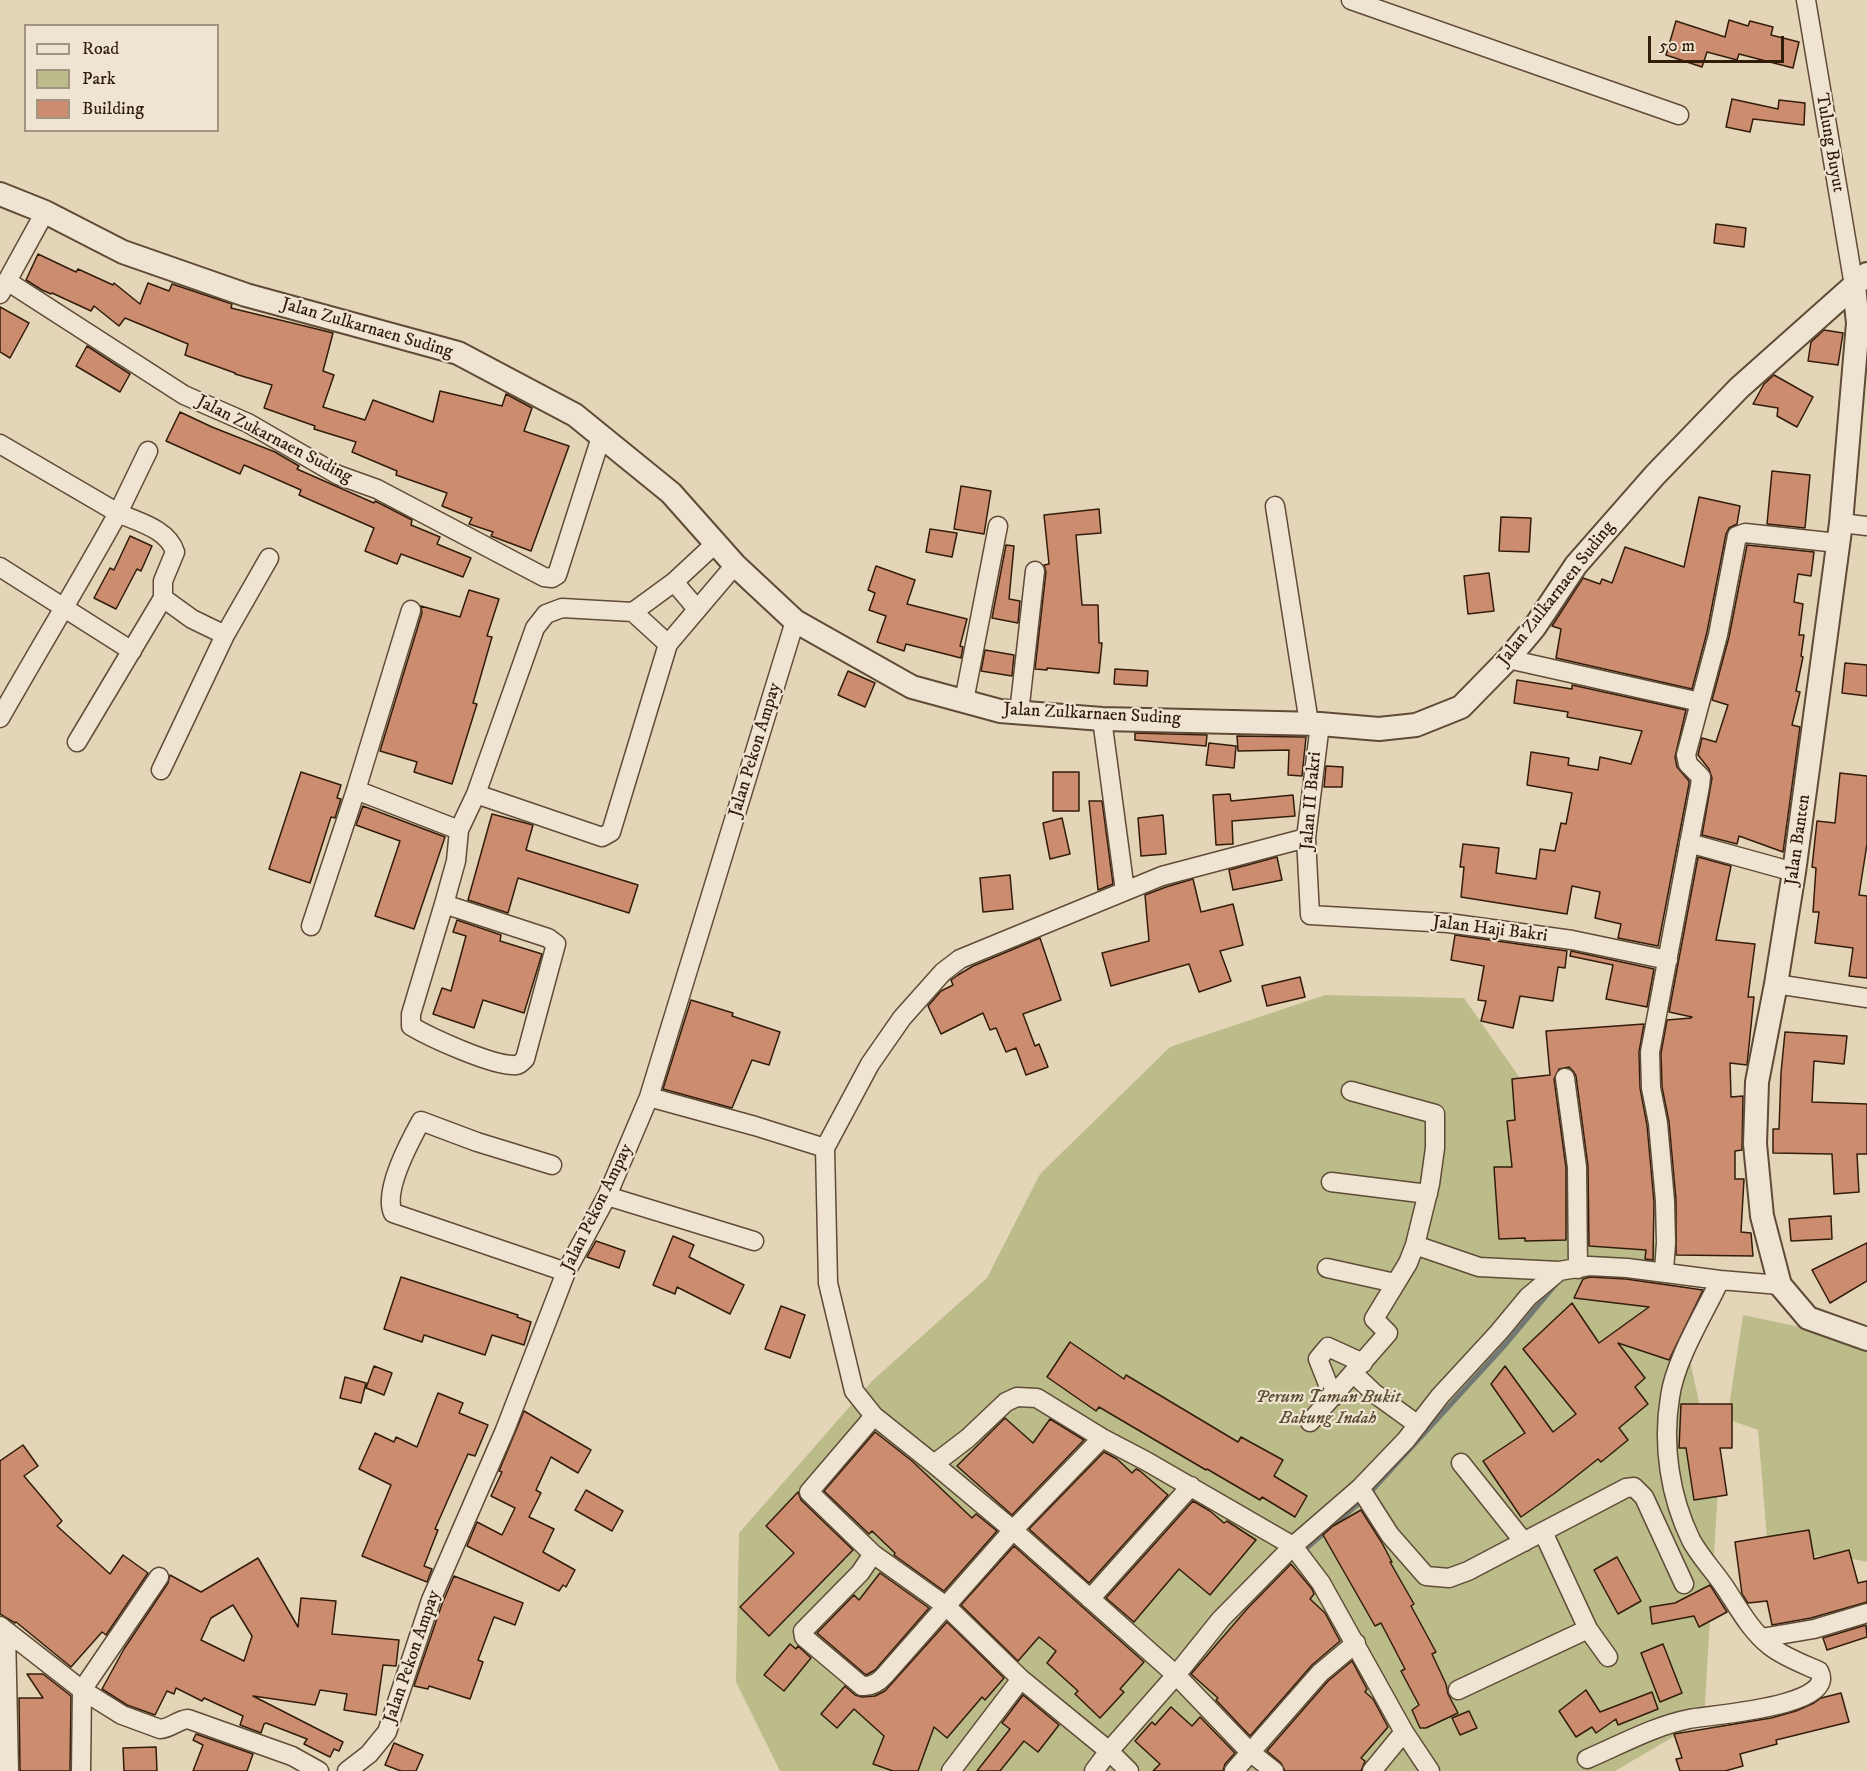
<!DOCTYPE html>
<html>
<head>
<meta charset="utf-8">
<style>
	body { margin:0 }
	#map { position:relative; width:1867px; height:1771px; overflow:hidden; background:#e5d5b8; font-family:"IM FELL DW Pica",serif }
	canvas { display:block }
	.legend { position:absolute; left:24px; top:24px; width:195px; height:108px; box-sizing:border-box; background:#eee4d1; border:2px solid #a39481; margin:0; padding:8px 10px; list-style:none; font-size:18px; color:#321d0a }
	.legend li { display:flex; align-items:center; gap:12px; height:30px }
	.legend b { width:30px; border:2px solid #a39481 }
	.scale { position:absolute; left:1648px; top:36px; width:136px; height:27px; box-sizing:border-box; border:3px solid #321d0a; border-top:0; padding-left:8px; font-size:18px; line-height:21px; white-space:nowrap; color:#321d0a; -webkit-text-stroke:4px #eee4d1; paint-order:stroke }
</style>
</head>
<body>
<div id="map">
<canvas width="1867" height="1771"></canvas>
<ul class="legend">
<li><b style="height:8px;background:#eee4d1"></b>Road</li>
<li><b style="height:16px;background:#bbbc8a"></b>Park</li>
<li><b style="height:16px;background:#cc8c6f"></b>Building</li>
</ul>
<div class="scale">50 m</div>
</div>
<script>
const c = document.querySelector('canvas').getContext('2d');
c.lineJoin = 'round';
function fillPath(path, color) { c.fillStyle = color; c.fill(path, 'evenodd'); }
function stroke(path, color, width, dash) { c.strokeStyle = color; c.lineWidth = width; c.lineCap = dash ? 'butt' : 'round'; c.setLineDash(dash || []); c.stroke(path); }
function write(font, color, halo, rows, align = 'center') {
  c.font = font + ' "IM FELL DW Pica",serif'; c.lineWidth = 4.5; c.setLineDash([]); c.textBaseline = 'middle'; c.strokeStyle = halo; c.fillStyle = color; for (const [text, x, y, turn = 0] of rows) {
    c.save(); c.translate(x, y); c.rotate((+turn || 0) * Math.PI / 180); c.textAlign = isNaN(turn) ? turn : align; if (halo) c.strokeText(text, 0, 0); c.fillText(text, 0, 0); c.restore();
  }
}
const green = new Path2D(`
	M1325 995 1464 998 1529 1091 1630 1178 1677 1301 1718 1489 1704 1719 1615 1771H780L736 1682 739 1533 873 1380 987 1278 1040 1174 1170 1047Z
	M1743 1315 1867 1341V1562L1839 1556H1791L1768 1551 1758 1430 1727 1419Z`);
const stream = new Path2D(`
	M1302 1552 1366 1497 1505 1345 1557 1283`);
const building = new Path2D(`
	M1729 20 1748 26 1750 21 1773 27 1771 35 1799 42 1793 68 1739 54 1737 60 1707 52 1702 67 1666 55 1676 21 1725 37Z
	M1732 99 1778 109 1779 100 1805 103 1804 125 1753 119 1750 132 1726 127Z
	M1716 224 1746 228 1744 247 1714 243Z
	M38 254 76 272 78 269 113 285 114 283 140 304 148 283 169 291 172 284 232 304 231 308 333 333 323 371 334 375 323 407 365 420 373 400 433 422 440 391 502 406 506 394 532 408 524 431 569 446 531 551 491 536 493 532 469 524 472 518 442 506 447 493 396 475 397 471 352 452 356 442 314 429 315 426 264 408 272 385 235 374V373L185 355 188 344 125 318 119 326 94 306 91 311 52 293 51 294 42 290 26 280Z
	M0 307 29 323 10 358 0 352Z
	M1824 330 1843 333 1838 365 1808 361 1811 342Z
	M87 346 130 374 120 392 76 366Z
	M1774 375 1813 397 1797 427 1777 416 1778 408 1753 404 1764 384Z
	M180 412 212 427 275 452 299 466 297 469 374 503 375 501 381 504 412 520 411 525 440 537 437 544 471 558 463 577 401 554 397 564 365 551 374 528 299 495 301 490 244 465 240 474 166 441Z
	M1772 471 1810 475 1805 528 1767 524Z
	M961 486 991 491 984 534 954 529Z
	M1699 497 1740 506 1737 524 1729 528 1726 534 1707 632 1692 689 1556 658 1561 629 1552 626 1583 578 1600 584 1602 579 1612 583 1625 547 1684 567Z
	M1099 509 1101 533 1076 535 1082 605H1098L1099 643H1102L1099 673 1047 668V670L1035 669 1046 572 1044 565 1049 564 1044 515Z
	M1501 517 1531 518 1529 552 1499 551Z
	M930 529 957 533 952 557 926 552Z
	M130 536 152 546 141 571 137 569 116 609 94 598 110 568 114 570Z
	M1006 545 1014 546 1009 599 1020 601 1018 623 992 618Z
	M1747 545 1814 552 1811 576 1798 574 1794 602 1803 604 1799 635H1804L1801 656 1803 657 1796 691 1800 692 1792 725 1800 727 1783 852 1739 836 1737 844 1702 835 1712 778 1709 769 1698 755 1702 738 1716 742 1728 705 1712 700 1729 637Z
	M876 566 915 580 907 604 967 619 960 646 963 647 961 658 906 644 904 651 877 642 886 616 869 610 875 593 868 590Z
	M1489 573 1494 611 1468 614 1464 576Z
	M469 590 499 599 487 636 492 637 473 703 477 704 452 784 414 772 417 762 380 751 422 613 421 606 460 617Z
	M985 650 1014 655 1012 676 981 671Z
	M1845 663 1867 665V696L1842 693Z
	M1115 669 1148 671 1147 686 1114 684Z
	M848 671 875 683 865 707 838 695Z
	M1517 680 1572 689V685L1686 710 1675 757 1677 767 1689 781V784L1658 946 1618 938 1621 924 1595 918 1600 892 1572 886 1567 914 1461 897 1464 867H1460L1463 844 1499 848 1496 873 1536 879 1540 849 1555 851 1561 823 1566 824 1572 793 1527 785 1531 752 1569 758 1568 765 1598 770 1600 757 1631 764 1642 731 1567 717 1568 712 1514 703Z
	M1135 733 1207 735 1206 746 1135 740Z
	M1237 736 1306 737 1302 776 1288 775 1289 750 1238 751Z
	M1209 743 1236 746 1234 768 1206 765Z
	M1326 766 1343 767 1342 787H1324Z
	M301 772 341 785 337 798 341 799 335 818 331 817 310 883 269 869Z
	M1053 772H1079V811H1053Z
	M1840 773 1867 776V844L1859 895 1867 896V978L1849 976 1853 948 1815 943 1819 912H1813L1816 868 1812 867 1817 821 1835 823Z
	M1230 794 1231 801 1293 795 1295 816 1232 821 1233 844 1216 845 1213 795Z
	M1089 801H1102L1113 884 1098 890Z
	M363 806 445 837 414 929 375 916 400 841 356 825Z
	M492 814 533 825 526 850 638 885 629 913 518 878 508 913 468 900Z
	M1163 815 1166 854 1141 856 1138 818Z
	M1062 818 1070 854 1050 859 1043 823Z
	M1277 857 1282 880 1233 890 1229 870Z
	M1698 857 1731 866 1716 940 1755 944 1748 997H1754L1747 1065 1730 1063 1731 1097 1743 1096 1742 1150 1735 1151V1179H1744L1741 1232 1751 1233 1753 1256 1676 1255V1200L1669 1122 1662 1087 1661 1053 1667 1020 1691 1018 1692 1017 1669 1012Z
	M1010 875 1013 909 983 912 980 878Z
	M1193 879 1201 912 1233 904 1243 945 1220 951 1231 981 1199 992 1189 964 1111 986 1102 953 1149 941 1145 895 1166 887Z
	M457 920 501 935 500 941 542 954 524 1013 483 1000 474 1028 433 1014 442 988 451 991 466 936 453 932Z
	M1455 935 1567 951 1565 968 1558 967 1553 1001 1520 996 1513 1028 1481 1021 1486 1001 1478 1000 1484 966 1451 960Z
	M1040 938 1061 1000 1023 1014 1035 1046 1039 1044 1048 1067 1026 1075 1016 1048 1006 1052 996 1028 990 1030 983 1013 941 1034 928 1006 941 991 953 985 951 980 958 975 973 966Z
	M1571 951 1654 969 1647 1007 1606 999 1613 965 1570 956Z
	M1300 977 1305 997 1267 1006 1262 986Z
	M691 1000 733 1013 732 1016 780 1032 769 1065 752 1060 732 1108 663 1089Z
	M1644 1024 1639 1052 1640 1088 1647 1125 1654 1202 1653 1260 1645 1259 1646 1250 1589 1246 1588 1166 1576 1076 1573 1071 1569 1067 1559 1069 1554 1079 1566 1168V1240L1525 1241V1238L1499 1239 1494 1167H1512L1507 1121 1515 1120 1512 1079 1550 1075 1546 1031Z
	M1785 1032 1847 1036 1844 1064 1814 1061 1812 1102 1867 1104V1154H1857L1859 1192 1834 1194 1832 1154 1773 1153V1129H1779L1781 1073Z
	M1831 1216 1832 1239 1791 1241 1789 1219Z
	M673 1236 694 1245 689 1257 744 1285 730 1314 677 1287 675 1294 653 1285Z
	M596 1241 625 1251 619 1268 587 1257Z
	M1867 1243V1281L1830 1303 1812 1270Z
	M401 1277 518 1315 517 1317 531 1322 524 1345 492 1335 485 1355 424 1335 422 1342 384 1329Z
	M1590 1277 1626 1279 1703 1290 1669 1360 1618 1343 1645 1378 1635 1387 1648 1404 1619 1428 1628 1440 1601 1462 1598 1459 1555 1493 1521 1517 1483 1461 1525 1433 1491 1384 1505 1366 1553 1432 1576 1414 1523 1349 1572 1303 1599 1343 1649 1307 1574 1298 1583 1279Z
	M781 1306 805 1315 790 1358 765 1349Z
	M1070 1342 1124 1379 1126 1375 1238 1442 1241 1437 1283 1460 1274 1476 1307 1496 1295 1517 1262 1497 1260 1500 1207 1469 1206 1470 1099 1407 1096 1411 1047 1377Z
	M374 1366 392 1373 384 1395 366 1388Z
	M345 1377 366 1383 361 1403 340 1398Z
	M438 1393 463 1403 459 1413 488 1425 475 1456 468 1454 435 1529 438 1530 424 1566 432 1569 427 1582 362 1556 391 1485 359 1469 375 1433 394 1442 396 1437 417 1447Z
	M1681 1404H1732V1448H1720L1727 1495 1694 1500 1686 1448H1679Z
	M524 1411 591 1450 578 1473 551 1457 536 1490 541 1493 529 1517 554 1529 543 1552 575 1570 566 1587 563 1585 559 1591 467 1546 477 1522 502 1535 515 1508 491 1496 502 1472 499 1471Z
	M1005 1418 1033 1443 1050 1419 1084 1440 1012 1515 957 1466Z
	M875 1432 912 1461 972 1518 976 1514 997 1531 944 1591 894 1555 895 1553 872 1531 869 1534 824 1491Z
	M23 1445 38 1466 24 1476 62 1521 57 1526 110 1574 123 1555 148 1573 106 1635 102 1632 71 1667 16 1622 15 1623 0 1614V1461Z
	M1104 1452 1117 1459 1132 1473 1136 1469 1140 1471 1168 1495 1089 1583 1029 1529Z
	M586 1490 623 1511 612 1531 575 1510Z
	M798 1492 801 1500 853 1550 769 1636 740 1607 794 1553 766 1526Z
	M1193 1501 1210 1511 1224 1523 1227 1521 1256 1540 1210 1595 1179 1569 1134 1622 1106 1598Z
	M1361 1510 1382 1543 1392 1562H1390L1414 1604 1411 1606 1436 1652 1432 1654 1446 1684 1448 1694 1458 1713 1426 1728H1420L1412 1710 1419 1705 1401 1671 1405 1669 1381 1623 1375 1626 1323 1535 1333 1526Z
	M1809 1530 1814 1559 1849 1550 1858 1583 1867 1581V1602L1811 1618 1772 1625 1767 1601 1748 1603 1742 1594 1735 1542Z
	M1014 1546 1144 1662 1120 1689 1124 1692 1100 1718 1075 1694 1078 1691 1047 1663 1056 1651 1039 1637 1018 1661 961 1605Z
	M1617 1557 1641 1601 1618 1614 1594 1570Z
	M258 1558 298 1627 301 1598 336 1601 332 1634 399 1640 396 1666 383 1665 376 1715 344 1710 347 1694 320 1690 315 1705 253 1696 343 1742 339 1751 334 1749 330 1757 304 1744 307 1739 266 1723 264 1724 261 1733 240 1725 243 1716 204 1698 202 1701 176 1688 174 1694 167 1691 155 1715 127 1705 102 1689 124 1649 168 1583 170 1575 201 1592ZM233 1605 252 1636 244 1661 201 1640 211 1618Z
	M1291 1564 1312 1589 1314 1594 1310 1599 1325 1613 1340 1641 1312 1665 1250 1736 1216 1700 1218 1698 1191 1674 1247 1609Z
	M880 1573 929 1608 875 1670 866 1675 817 1633 854 1595 859 1600Z
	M454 1576 523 1603 515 1625 494 1617 478 1660 483 1662 470 1699 429 1686 428 1689 414 1686 442 1604Z
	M1710 1585 1727 1612 1699 1627 1694 1616 1652 1624 1650 1607 1675 1603Z
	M947 1622 1004 1678 985 1700 982 1697 947 1738 934 1727 918 1771H893L873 1764 884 1736 854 1709 837 1728 821 1714 845 1686 855 1695 862 1697 875 1696 885 1691Z
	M1866 1625 1867 1637 1827 1650 1823 1638Z
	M790 1644 796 1649 798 1646 811 1658 784 1691 764 1675Z
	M1663 1644 1682 1693 1660 1702 1641 1653Z
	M1352 1661 1367 1689 1365 1692 1373 1699 1388 1727 1361 1758 1365 1761 1361 1771H1285L1281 1763 1267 1751 1328 1681Z
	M27 1674H43L71 1696 70 1771H20L19 1698H43Z
	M1586 1690 1600 1712 1652 1692 1658 1709 1618 1725 1616 1719 1596 1733 1592 1727 1576 1737 1559 1711Z
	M1841 1693 1849 1722 1776 1740 1777 1744 1740 1754 1743 1766 1725 1771H1680L1676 1759 1682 1758 1674 1734 1771 1718 1796 1711 1814 1703 1821 1698Z
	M1023 1695 1059 1725 1038 1752 1024 1741 1000 1771H977L1010 1729 1002 1723Z
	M1171 1707 1192 1726 1200 1717 1235 1753 1225 1764 1223 1771H1153L1160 1764 1135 1741 1152 1722 1155 1725Z
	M1469 1711 1477 1728 1460 1735 1452 1718Z
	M196 1734 253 1754 247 1771H193L203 1745 193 1740Z
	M394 1743 423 1755 416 1771H401L385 1765Z
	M156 1747 157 1771H124L123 1748Z`);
const minor = new Path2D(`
	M1351 0 1679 115
	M1806 0 1854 286
	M7 281 184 395 248 423 338 475 377 489 544 577 552 578 557 575 601 437
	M0 294 45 212
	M0 444 118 513 148 451
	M1275 506 1309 723
	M1841 523 1867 526
	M0 567 132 651
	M674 582 697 609
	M633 612 668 644
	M1508 659 1700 702
	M964 701 998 526
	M1019 713 1035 571
	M0 718C39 649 80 582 118 513 138 522 168 529 175 552L163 581V598L192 619 225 635 269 558
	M1102 719 1125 891
	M1320 724 1306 838 1310 915 1448 923 1572 940 1668 960
	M77 742 163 598
	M161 770 225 635
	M356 790 459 830
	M476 794 602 837 611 832 668 644 735 565
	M1689 843 1794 872
	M444 904 456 861 459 830 476 794 535 628 546 614 562 608 633 612 674 582 716 543
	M444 904 548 938 556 944 525 1059C521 1063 518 1066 513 1065 491 1065 431 1038 411 1026V1014Z
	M311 926 356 790 411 610
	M1776 984 1867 998
	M1565 1078 1577 1167 1578 1269
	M649 1097 755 1126 825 1148
	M552 1165 477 1142 421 1121C410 1141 383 1191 393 1213L566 1272
	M1331 1182 1428 1194
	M607 1196 754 1241
	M1415 1245 1479 1267 1559 1271
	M1327 1268 1395 1283
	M1664 1271 1666 1243 1665 1201 1658 1123 1651 1088 1650 1052 1700 786 1701 777 1688 764 1686 755 1718 635 1737 536 1745 533 1838 543
	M1354 1374 1374 1393 1418 1425
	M1333 1397 1318 1359 1328 1347 1363 1363
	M874 1416 854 1391 828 1283 825 1148 870 1064 902 1018 943 972 960 959 1162 876 1306 838
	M1310 1422 1388 1333 1374 1319 1408 1263 1415 1245 1430 1184 1435 1148V1114L1351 1091
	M1461 1463 1524 1542
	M934 1464 968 1438 1006 1402 1017 1397 1037 1398 1102 1438 1146 1461 1293 1546 1321 1583 1404 1732 1430 1771
	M1360 1488 1390 1535 1426 1576 1449 1578 1468 1571 1626 1488 1634 1487 1644 1497 1684 1584
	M1543 1532 1588 1629 1608 1657
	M873 1554 860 1573 803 1631 804 1637 862 1686C872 1687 879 1682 885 1675L1013 1530 1102 1438
	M1090 1599 1191 1486
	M0 1626 82 1690 122 1715 160 1729C171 1728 178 1720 188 1719L292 1756 319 1771
	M6 1631 9 1771
	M1761 1638 1814 1629 1867 1613
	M1458 1690 1588 1629
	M1587 1759C1620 1745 1654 1726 1689 1719 1708 1715 1839 1707 1819 1671 1803 1664 1784 1657 1770 1646 1751 1631 1739 1609 1726 1589 1715 1572 1700 1557 1691 1540 1670 1497 1662 1445 1670 1397 1675 1360 1704 1314 1720 1280
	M81 1771 82 1690 159 1577
	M347 1771 369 1754 387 1732 431 1600 505 1430 566 1272 607 1196 649 1097 795 621
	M951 1771 1021 1679
	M1094 1771 1109 1751 1176 1675 1221 1619 1293 1546 1360 1488 1406 1440 1440 1396 1499 1332 1528 1297 1559 1271 1589 1266 1627 1268 1720 1280 1780 1285
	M1129 1771 1109 1751 1021 1679 946 1606 873 1554 809 1492 874 1416 934 1464 1013 1530 1176 1675 1250 1752 1274 1771
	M1234 1771 1320 1673 1356 1643
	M1372 1771 1404 1732`);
const tertiary = new Path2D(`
	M0 194 45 212 123 252 246 295 458 353 575 415 671 493 735 565 795 621 912 687 1000 711 1102 719 1320 724 1379 729 1416 725 1461 707 1508 659 1534 628 1576 565 1655 475 1739 388 1867 274
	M1854 286 1858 323 1841 523 1794 872 1776 984 1757 1082 1755 1144 1762 1216 1780 1285 1808 1318 1867 1339`);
const streetNames = [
	["Tulung Buyut",1829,143,80],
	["Jalan Zulkarnaen Suding",367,329,16],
	["Jalan Zukarnaen Suding",274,440,27],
	["Jalan Zulkarnaen Suding",1557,594,-52],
	["Jalan Zulkarnaen Suding",1092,715,3],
	["Jalan Pekon Ampay",756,750,-73],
	["Jalan II Bakri",1312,801,-85],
	["Jalan Banten",1799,840,-82],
	["Jalan Haji Bakri",1490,930,7],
	["Jalan Pekon Ampay",598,1208,-64],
	["Jalan Pekon Ampay",413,1657,-71]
];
const parkNames = [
	["Perum Taman Bukit",1328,1398],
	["Bakung Indah",1328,1419]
];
fillPath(green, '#bbbc8a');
stroke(stream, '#727874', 5);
fillPath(building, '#cc8c6f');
stroke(building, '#321d0a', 1.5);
stroke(minor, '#5f4b36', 21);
stroke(tertiary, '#5f4b36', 26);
stroke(minor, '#eee4d1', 18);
stroke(tertiary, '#eee4d1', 22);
write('18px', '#321d0a', '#eee4d1', streetNames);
write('italic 18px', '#5b4d30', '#eee4d1', parkNames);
</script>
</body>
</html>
